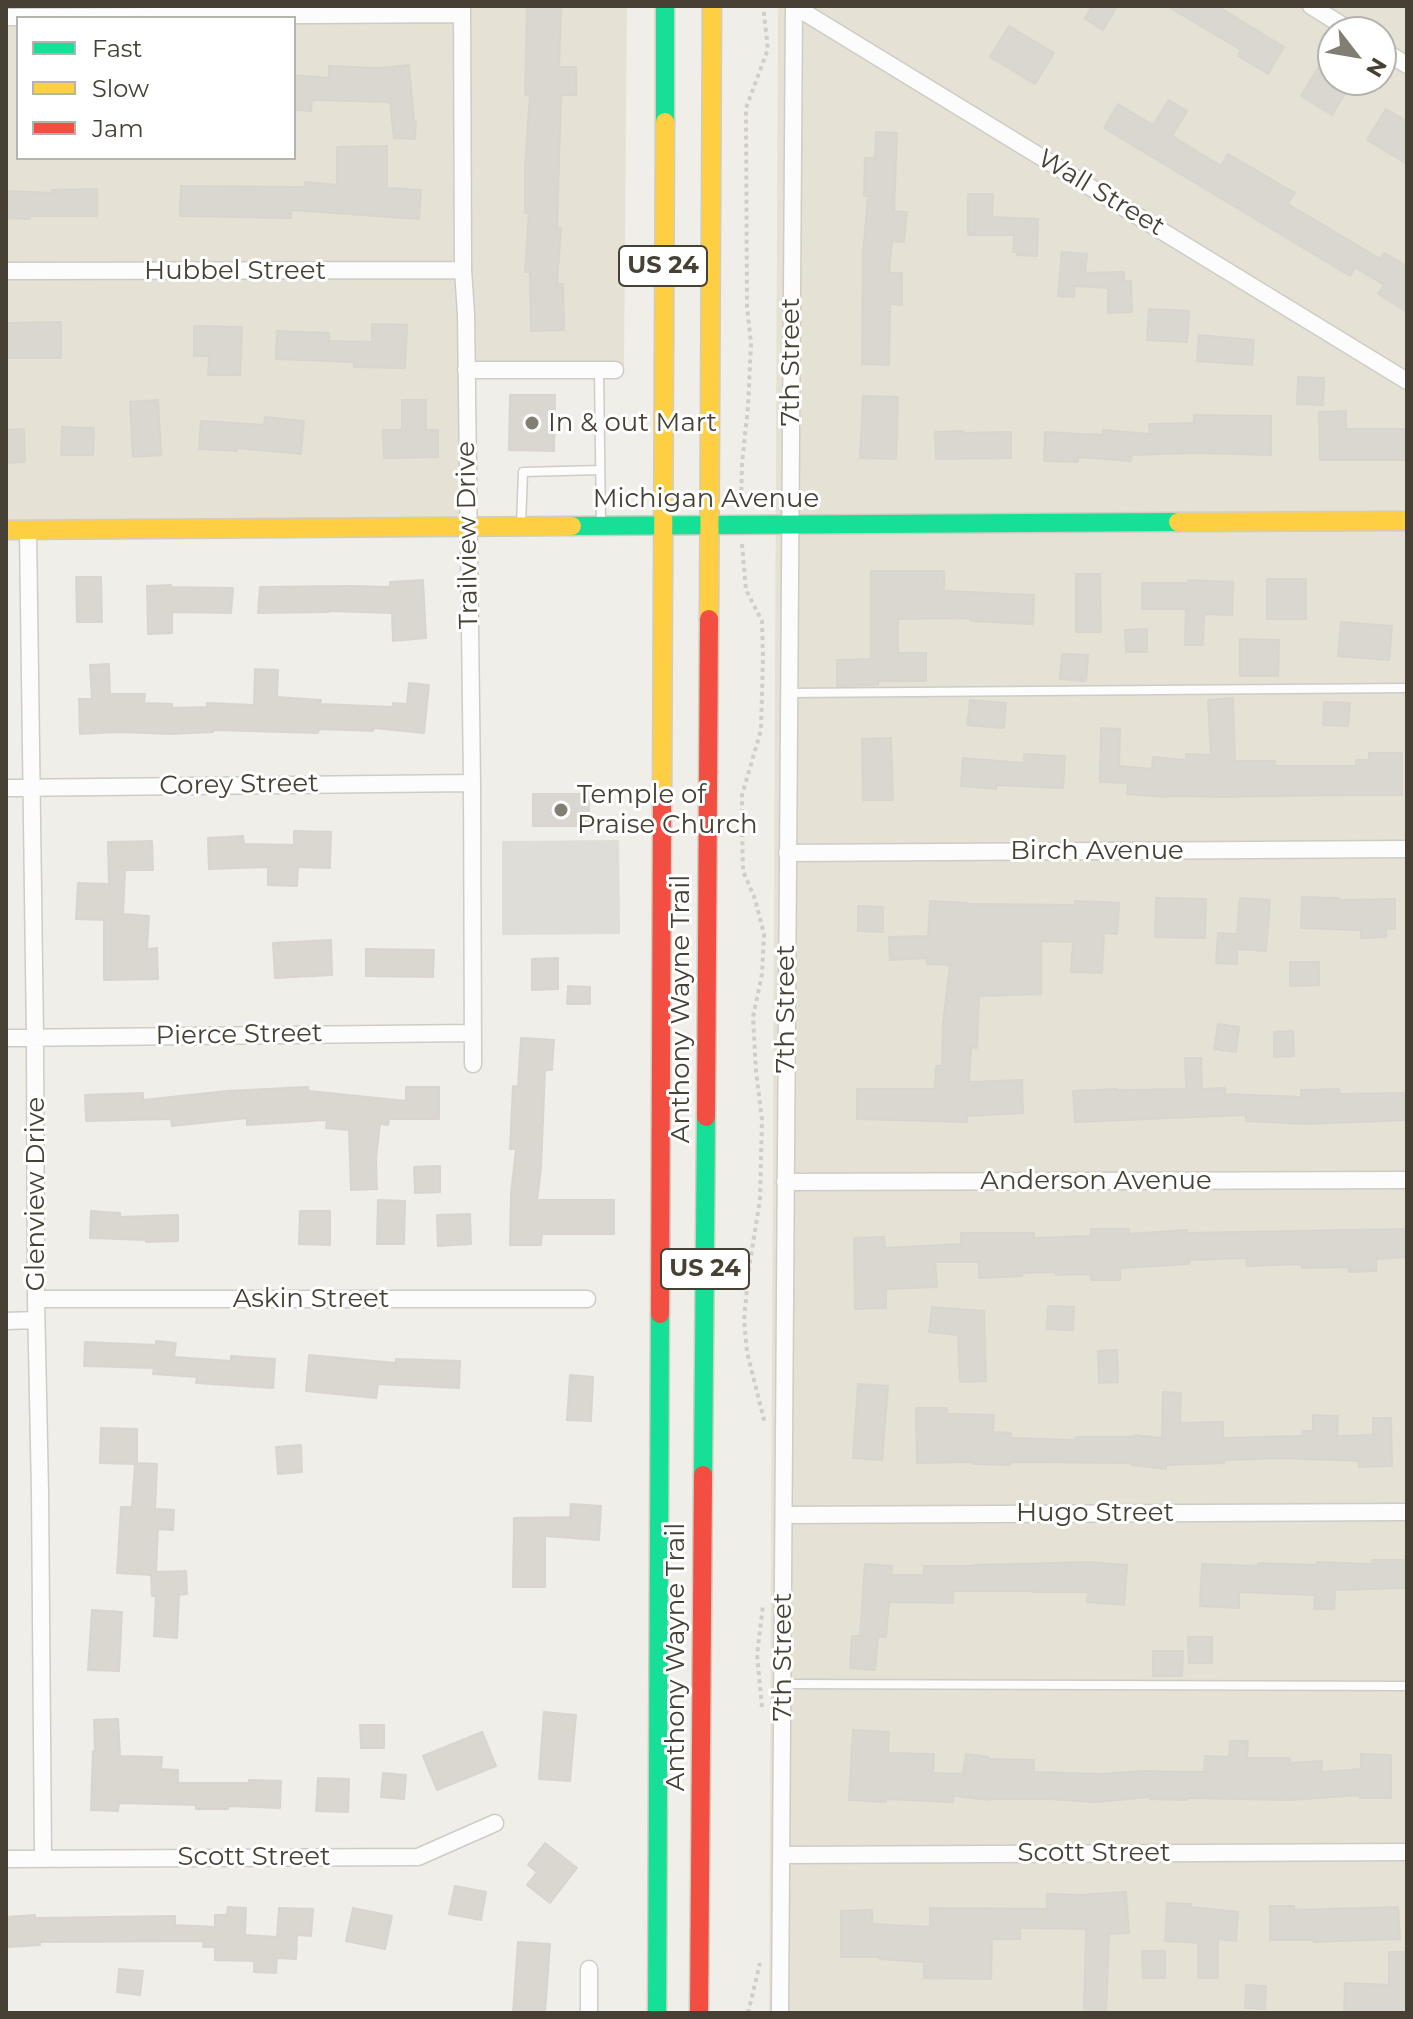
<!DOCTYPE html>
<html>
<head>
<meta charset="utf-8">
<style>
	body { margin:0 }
	#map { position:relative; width:1413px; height:2019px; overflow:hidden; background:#f0eee8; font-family:Montserrat,sans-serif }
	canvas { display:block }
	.frame { position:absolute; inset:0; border:8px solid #464134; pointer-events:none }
	.legend { position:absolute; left:16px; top:16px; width:280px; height:144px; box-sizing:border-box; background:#fff; border:2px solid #b5b3ae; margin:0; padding:10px 14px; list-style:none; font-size:24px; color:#464134 }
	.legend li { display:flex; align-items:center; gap:16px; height:40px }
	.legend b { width:40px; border:2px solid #b5b3ae }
	.north { position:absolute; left:1317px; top:16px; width:80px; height:80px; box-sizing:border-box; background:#fff; border:2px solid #b5b3ae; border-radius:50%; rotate:121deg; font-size:22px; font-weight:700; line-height:32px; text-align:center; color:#464134 }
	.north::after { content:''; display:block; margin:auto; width:28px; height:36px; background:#827e73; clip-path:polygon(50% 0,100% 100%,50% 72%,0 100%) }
</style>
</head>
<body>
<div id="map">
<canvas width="1413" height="2019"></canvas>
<div class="frame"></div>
<ul class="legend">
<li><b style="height:10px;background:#16e098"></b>Fast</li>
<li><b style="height:10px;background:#ffcf43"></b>Slow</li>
<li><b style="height:10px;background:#f24e42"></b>Jam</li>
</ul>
<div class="north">N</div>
</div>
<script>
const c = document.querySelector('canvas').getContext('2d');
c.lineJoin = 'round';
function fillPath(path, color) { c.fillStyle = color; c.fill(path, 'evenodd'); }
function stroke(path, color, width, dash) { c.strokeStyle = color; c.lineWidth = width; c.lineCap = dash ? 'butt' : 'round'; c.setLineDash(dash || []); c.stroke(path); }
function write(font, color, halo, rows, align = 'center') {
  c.font = font + ' Montserrat,sans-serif'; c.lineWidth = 6; c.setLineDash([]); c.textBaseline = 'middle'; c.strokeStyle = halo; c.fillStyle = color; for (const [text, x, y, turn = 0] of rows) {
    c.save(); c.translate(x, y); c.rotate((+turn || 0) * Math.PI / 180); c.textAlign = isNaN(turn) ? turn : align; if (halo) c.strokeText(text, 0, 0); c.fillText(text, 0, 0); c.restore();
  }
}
const residential = new Path2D(`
	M6 6H627L624 366 615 370 466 371 467 527 6 530ZM18 18H294V158H18Z
	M778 6H1407V2013H769ZM1333 32H1381V80H1333Z`);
const parking = new Path2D(`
	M619 840 620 934 502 935V841Z`);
const building = new Path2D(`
	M527 6H561L559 67H576V95H561L557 228H561L557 284H563L564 330 531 331 530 272H525L529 213H525V167L530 95H525Z
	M1092 6H1117L1103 30 1085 19Z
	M1167 6H1217L1284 47 1268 74 1238 56 1241 50Z
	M1009 26 1054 53 1035 84 990 57Z
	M409 65 414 122H416L415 139 394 138 390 102 312 100 311 111 294 110V75L329 78V66L381 68Z
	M1318 68 1333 77V80H1337L1349 87 1332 115 1301 96Z
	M1169 100 1187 111 1172 136 1221 166 1228 154 1295 193 1288 204 1380 259 1384 253 1407 266V312L1378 294 1384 285 1355 267 1350 276 1104 128 1118 104 1153 125Z
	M1386 109 1407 121V164L1367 140Z
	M876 132 897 133 894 211 907 212 904 242 892 241 889 273H902V305L890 304 889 365 862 364 863 255 868 196H864L865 158H875Z
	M387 146V188L421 190 419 219 291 210V218L180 216 181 186 304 187 305 182 337 185V147Z
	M97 189V216H30V219L6 218V191L52 193V190Z
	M968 194H993L992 217 1038 219 1037 256 1017 255V252H1013L1014 235H968Z
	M1062 252 1087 254 1085 273 1124 272V281H1131L1132 312 1108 313V288L1075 286 1074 297 1058 296Z
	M1149 309 1189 311 1187 342 1147 340Z
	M61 322V358H6V323Z
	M372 324 407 325 405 368 354 367V362L276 359 277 331 329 333V341L372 342Z
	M194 326 242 327 240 375H208L209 356H194Z
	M1199 335 1254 340 1252 365 1197 361Z
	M1298 377 1324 378 1323 405 1297 404Z
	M510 395H555L554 451 509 450Z
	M863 396 898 397 896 459 860 458Z
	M158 400 161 455 133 457 130 402Z
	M402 400H426V430H438V457L384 458 383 430H402Z
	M1346 411V429H1407V460H1320L1319 412Z
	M1194 415 1271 416V455L1194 453 1132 455 1131 461 1078 457V462L1044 461 1045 432 1103 435V430L1150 434 1149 424 1194 423Z
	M265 417 304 421 301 454 237 448V451L199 449 201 421 264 425Z
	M62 427 94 428 93 455H61Z
	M24 429 25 462 6 463V430Z
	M963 431V433L1011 432V458L936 459 935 432Z
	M871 571H944V591L1034 595 1033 624 971 621V618L898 619V653H926V681H878V685L837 686V660L871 659Z
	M1076 574H1100L1101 632H1076Z
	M76 577H101L102 622H77Z
	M1267 579H1306V619H1267Z
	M423 580 426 638 393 641 392 613 329 611V612L258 613 260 587 350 586 390 587V582Z
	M1188 580 1233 582 1232 615 1204 614 1203 645H1185L1186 609H1142V583H1188Z
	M171 585V587L233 588 231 613 172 612V633L148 634 147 586Z
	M1341 622 1392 626 1389 660 1338 656Z
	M1147 629V652H1126L1125 630Z
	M1240 639 1279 640 1278 676H1240Z
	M1062 654 1088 655 1086 681 1060 679Z
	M109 664 110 694H145L144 703 172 704V708L207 707V703L254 705 255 669 278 670 277 697 321 700 320 704 393 707V703L407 704 409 683 429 685 424 733 373 728V731L319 729 318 733 213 730V732L171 734 118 732 80 734 79 699H92L90 665Z
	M1233 698 1235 761H1275V766H1356V760H1369V753H1402V795H1339L1223 797 1167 796 1166 797 1127 794 1128 783 1100 782 1101 728 1120 729 1119 766 1152 769 1153 757 1186 760V754L1211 755 1208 700Z
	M970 700 1006 703 1004 728 967 725Z
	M1324 702 1350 703 1348 726 1323 725Z
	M891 738 893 800H863L862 739Z
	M1024 754 1065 756 1063 788 996 785V789L961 786 963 758 1024 763Z
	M533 794H589V826H533Z
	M294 831 331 832 330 868 298 867 297 886 268 885V867L209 869 208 838 243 836 244 844 294 845Z
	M152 841 153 870H125L123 914 149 916 147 949 157 948 158 979 104 980V920L76 919 78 883 109 884 108 842Z
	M1302 897 1339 898V900L1395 899V929L1386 928V937L1361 938V930L1301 928Z
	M1156 898 1206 899 1205 938 1155 937Z
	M1240 898 1270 900 1266 951 1237 949V964L1216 963 1218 933 1237 934Z
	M930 901 967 903V904L1075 905V901L1119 903 1117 934 1104 933 1102 973 1071 972 1073 942 1041 941V994L979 996 977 1048 971 1047 969 1082 1022 1080 1023 1113 967 1116V1122L857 1119V1089H935L936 1066H942L943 1024 950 965 927 964V958L890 960 889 937 928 936Z
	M858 906 883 907V932L858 931Z
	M331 940 332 975 275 978 273 943Z
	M366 949 434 950 433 977 366 976Z
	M558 958V989L532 990V959Z
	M1290 962H1319V985L1290 986Z
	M568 986 590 987V1004H567Z
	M1218 1024 1239 1027 1236 1052 1214 1049Z
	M1293 1031 1294 1056 1274 1057V1032Z
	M521 1038 554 1040 552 1070H545L541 1169 537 1200H614V1234H542L541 1245H510L511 1194 516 1149H510L513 1086 518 1087Z
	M1185 1058H1201L1202 1089 1225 1088V1094L1301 1097V1090L1339 1089 1340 1094 1407 1093V1120L1305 1124 1246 1121V1115L1075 1122 1073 1091 1117 1089V1090L1186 1089Z
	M308 1087 309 1091 406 1101V1087H439V1119H389L388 1125 380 1124 376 1159 377 1189 351 1190 349 1130 326 1128 327 1120 247 1125V1118L172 1126 171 1119 86 1121 85 1095 143 1093V1100L227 1091Z
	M440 1166V1192L415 1193 414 1167Z
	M378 1200 405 1201 404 1244H377Z
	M91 1211 120 1213V1217L178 1215V1241L146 1242V1240L90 1238Z
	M300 1211H330V1245L299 1244Z
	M470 1214 471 1244 438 1246 437 1215Z
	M1091 1229H1129V1234L1187 1230V1233L1407 1229V1257L1376 1259V1271L1349 1272 1348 1267 1302 1268V1264L1247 1266 1246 1258 1189 1260V1264L1120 1268V1280H1091V1274L1056 1275V1272L1022 1273V1276L979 1278V1262H935L937 1287 886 1289V1308L855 1309 854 1238 884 1237 885 1248 961 1244V1233H1034V1238L1091 1236Z
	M1048 1306 1074 1307 1073 1330 1047 1329Z
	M932 1307 984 1311 986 1381 960 1382 958 1335 929 1332Z
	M156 1341 176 1343 174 1357 231 1361V1356L275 1359 273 1388 196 1383 197 1377 153 1374 154 1368 84 1366 85 1342 156 1345Z
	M1117 1350 1118 1382 1099 1383 1098 1351Z
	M309 1355 396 1363V1359L460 1361 459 1388 378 1384 376 1398 306 1391Z
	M570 1375 593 1377 591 1421 567 1420Z
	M858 1384 888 1386 882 1460 853 1458Z
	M1163 1392 1181 1393 1180 1423 1223 1422V1438L1302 1436 1303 1431H1313V1415L1338 1416 1337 1436 1373 1435V1418H1391L1392 1466 1359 1467V1461L1282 1458 1224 1460V1463L1166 1465V1469L1131 1465V1463L1010 1462V1465L973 1464V1462L917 1463 916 1408H947V1414L994 1415 993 1432 1011 1433V1438L1076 1440V1437H1134V1435L1162 1438Z
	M101 1428 137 1429V1463L157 1464 155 1509 174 1510 173 1530 158 1529 156 1572 186 1571 187 1594 179 1595 177 1638 154 1636 156 1596H152L151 1575 117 1573 121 1507H132L135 1464 100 1463Z
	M301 1445 302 1472 278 1474 276 1447Z
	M571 1504 601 1506 599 1540 545 1536V1587H513L514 1518 570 1517Z
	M1372 1560H1407V1588L1335 1590 1334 1609H1314L1315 1595 1239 1592V1608L1200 1606 1202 1564 1258 1566V1563L1316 1565 1317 1562 1372 1564Z
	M1090 1562 1127 1565 1124 1605 1087 1602 1088 1592H1032V1591H953V1603L889 1602 886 1637H878L875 1670 850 1668 852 1636H860L865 1564 892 1566 891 1575H924V1566H974V1565Z
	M92 1610 122 1612 119 1671 88 1670Z
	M1188 1637H1212V1663H1189Z
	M1153 1651H1183L1182 1676H1153Z
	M544 1712 576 1715 570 1781 539 1779Z
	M118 1719 120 1756 162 1757 161 1769 178 1770V1783H249V1780L281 1781 280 1808 228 1806V1809H196V1805L119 1803 118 1811 91 1810 93 1751H95L94 1720Z
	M360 1725H384V1748H361Z
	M853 1730 889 1732 888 1753 934 1754 933 1773 963 1774 966 1754 989 1757V1759L1034 1760V1772L1100 1774 1143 1771 1204 1772 1205 1756 1229 1757 1230 1741H1248L1247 1758H1290V1763L1322 1761V1772L1361 1769V1754L1391 1755V1798H1360V1795L1290 1800 1187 1798V1800L1150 1799V1797L1095 1802 1049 1799H990V1800L953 1796V1802L886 1799V1802L849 1800Z
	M482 1732 496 1766 437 1790 423 1756Z
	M383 1773 406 1775 404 1799 381 1797Z
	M318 1778 349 1779 348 1812 316 1811Z
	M545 1843 577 1868 550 1903 527 1885 537 1872 528 1865Z
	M455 1886 486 1892 481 1920 449 1914Z
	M1126 1892 1129 1933 1109 1934 1106 2013H1084L1086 1929 1020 1928V1939H992L991 1979 924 1978V1962L880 1959V1957H841V1911L872 1910V1924L930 1927V1908L1047 1909V1894L1079 1895Z
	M1167 1903 1191 1904V1907L1238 1912 1236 1941 1218 1939V1978H1198V1943L1165 1941Z
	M1270 1906H1294V1910L1398 1907 1400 1939 1314 1942V1940H1270Z
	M228 1907 246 1908 245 1935 277 1937 279 1908 313 1909 311 1936 297 1935 296 1959 277 1958 276 1973 254 1972V1961L215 1960V1947H203L204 1941 40 1942V1945L6 1947V1917L35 1915V1918L175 1916V1925L215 1927V1915H227Z
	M353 1908 392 1916 385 1949 346 1941Z
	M518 1942 550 1944 545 2013H513Z
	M1142 1951H1165V1978H1143Z
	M1389 1952H1407V2013H1344L1345 1983 1389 1985Z
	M119 1969 143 1971 140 1995 117 1992Z
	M1246 1985 1266 1986 1265 2009 1245 2008Z`);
const path = new Path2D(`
	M741 507 742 463 748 407 751 343 747 307 746 108 768 49 763 6
	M742 544 746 590 762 621 763 657 761 730 742 795V823L743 871 755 899 764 934 762 974 753 1017 756 1071 762 1120 760 1200 749 1268 744 1320 747 1352 765 1424
	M762 1707 757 1655 763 1605
	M748 2013 760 1963`);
const lane = new Path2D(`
	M599 371 601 525
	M521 526 523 472 600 470
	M789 693 1407 688
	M783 1684 1407 1686`);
const street = new Path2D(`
	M462 6 463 270 466 314 472 783 473 1064
	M794 6 1407 381
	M1311 6 1353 32
	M6 17 462 14
	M1381 49 1407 65
	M6 271 463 270
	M466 370H615
	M28 530 35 1038 36 1299 40 1492 43 1858
	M6 788 472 783
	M787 853 1407 849
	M6 1038 472 1033
	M785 1182 1407 1180
	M36 1299H587
	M6 1321 36 1320
	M784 1515 1407 1512
	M781 1855 1407 1852
	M6 1859 418 1857 495 1823
	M589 1969V2013
	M780 2013 794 6`);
const fast = new Path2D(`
	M665 122V6
	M572 526 1178 522
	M703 1475 706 1117
	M657 2013 660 1314`);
const slow = new Path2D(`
	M1178 522 1407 521
	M6 530 572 526
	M709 619 712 6
	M662 806 665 122`);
const jam = new Path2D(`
	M706 1117 709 619
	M660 1314 662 806
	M699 2013 703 1475`);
const markers = [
	[532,423,8,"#827e73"],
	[561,810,8,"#827e73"]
];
const shields = [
	[663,266,88],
	[705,1269,88]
];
const shieldNames = [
	["US 24",663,266],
	["US 24",705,1269]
];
const streetNames = [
	["Wall Street",1101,193,31],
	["Hubbel Street",235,271],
	["7th Street",791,362,-90],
	["Michigan Avenue",706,499],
	["Trailview Drive",468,535,-91],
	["Corey Street",239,785,-1],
	["Birch Avenue",1097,851],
	["Anthony Wayne Trail",681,1009,-90],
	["7th Street",786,1009,-90],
	["Pierce Street",239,1035,-1],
	["Anderson Avenue",1096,1181],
	["Glenview Drive",36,1194,-90],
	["Askin Street",311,1299],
	["Hugo Street",1095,1513],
	["Anthony Wayne Trail",676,1657,-90],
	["7th Street",783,1657,-90],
	["Scott Street",1094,1853],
	["Scott Street",254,1857]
];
const poiNames = [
	["In & out Mart",548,423],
	["Temple of",577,795],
	["Praise Church",577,825]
];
fillPath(residential, '#e5e1d5');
fillPath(parking, '#dfddd8');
fillPath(building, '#dad7d0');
stroke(building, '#d9d5ce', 2);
stroke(lane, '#ceccc5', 11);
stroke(street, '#ceccc5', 19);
stroke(fast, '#d0ccbe', 21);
stroke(slow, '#d0ccbe', 21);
stroke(jam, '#d0ccbe', 21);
stroke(path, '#d1cec9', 4, [4, 4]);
stroke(lane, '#fdfcfc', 8);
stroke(street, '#fdfcfc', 16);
stroke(fast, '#16e098', 18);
stroke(slow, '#ffcf43', 18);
stroke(jam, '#f24e42', 18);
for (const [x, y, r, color] of markers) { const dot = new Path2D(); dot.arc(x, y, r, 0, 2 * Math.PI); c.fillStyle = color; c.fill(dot); stroke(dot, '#fff', 3); }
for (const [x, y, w] of shields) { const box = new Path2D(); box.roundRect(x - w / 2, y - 20, w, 40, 6); c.fillStyle = '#fff'; c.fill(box); stroke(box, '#464134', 2); }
write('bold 24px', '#464134', null, shieldNames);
write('26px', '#464134', '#fff', streetNames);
write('26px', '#464134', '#fff', poiNames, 'left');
</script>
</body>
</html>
